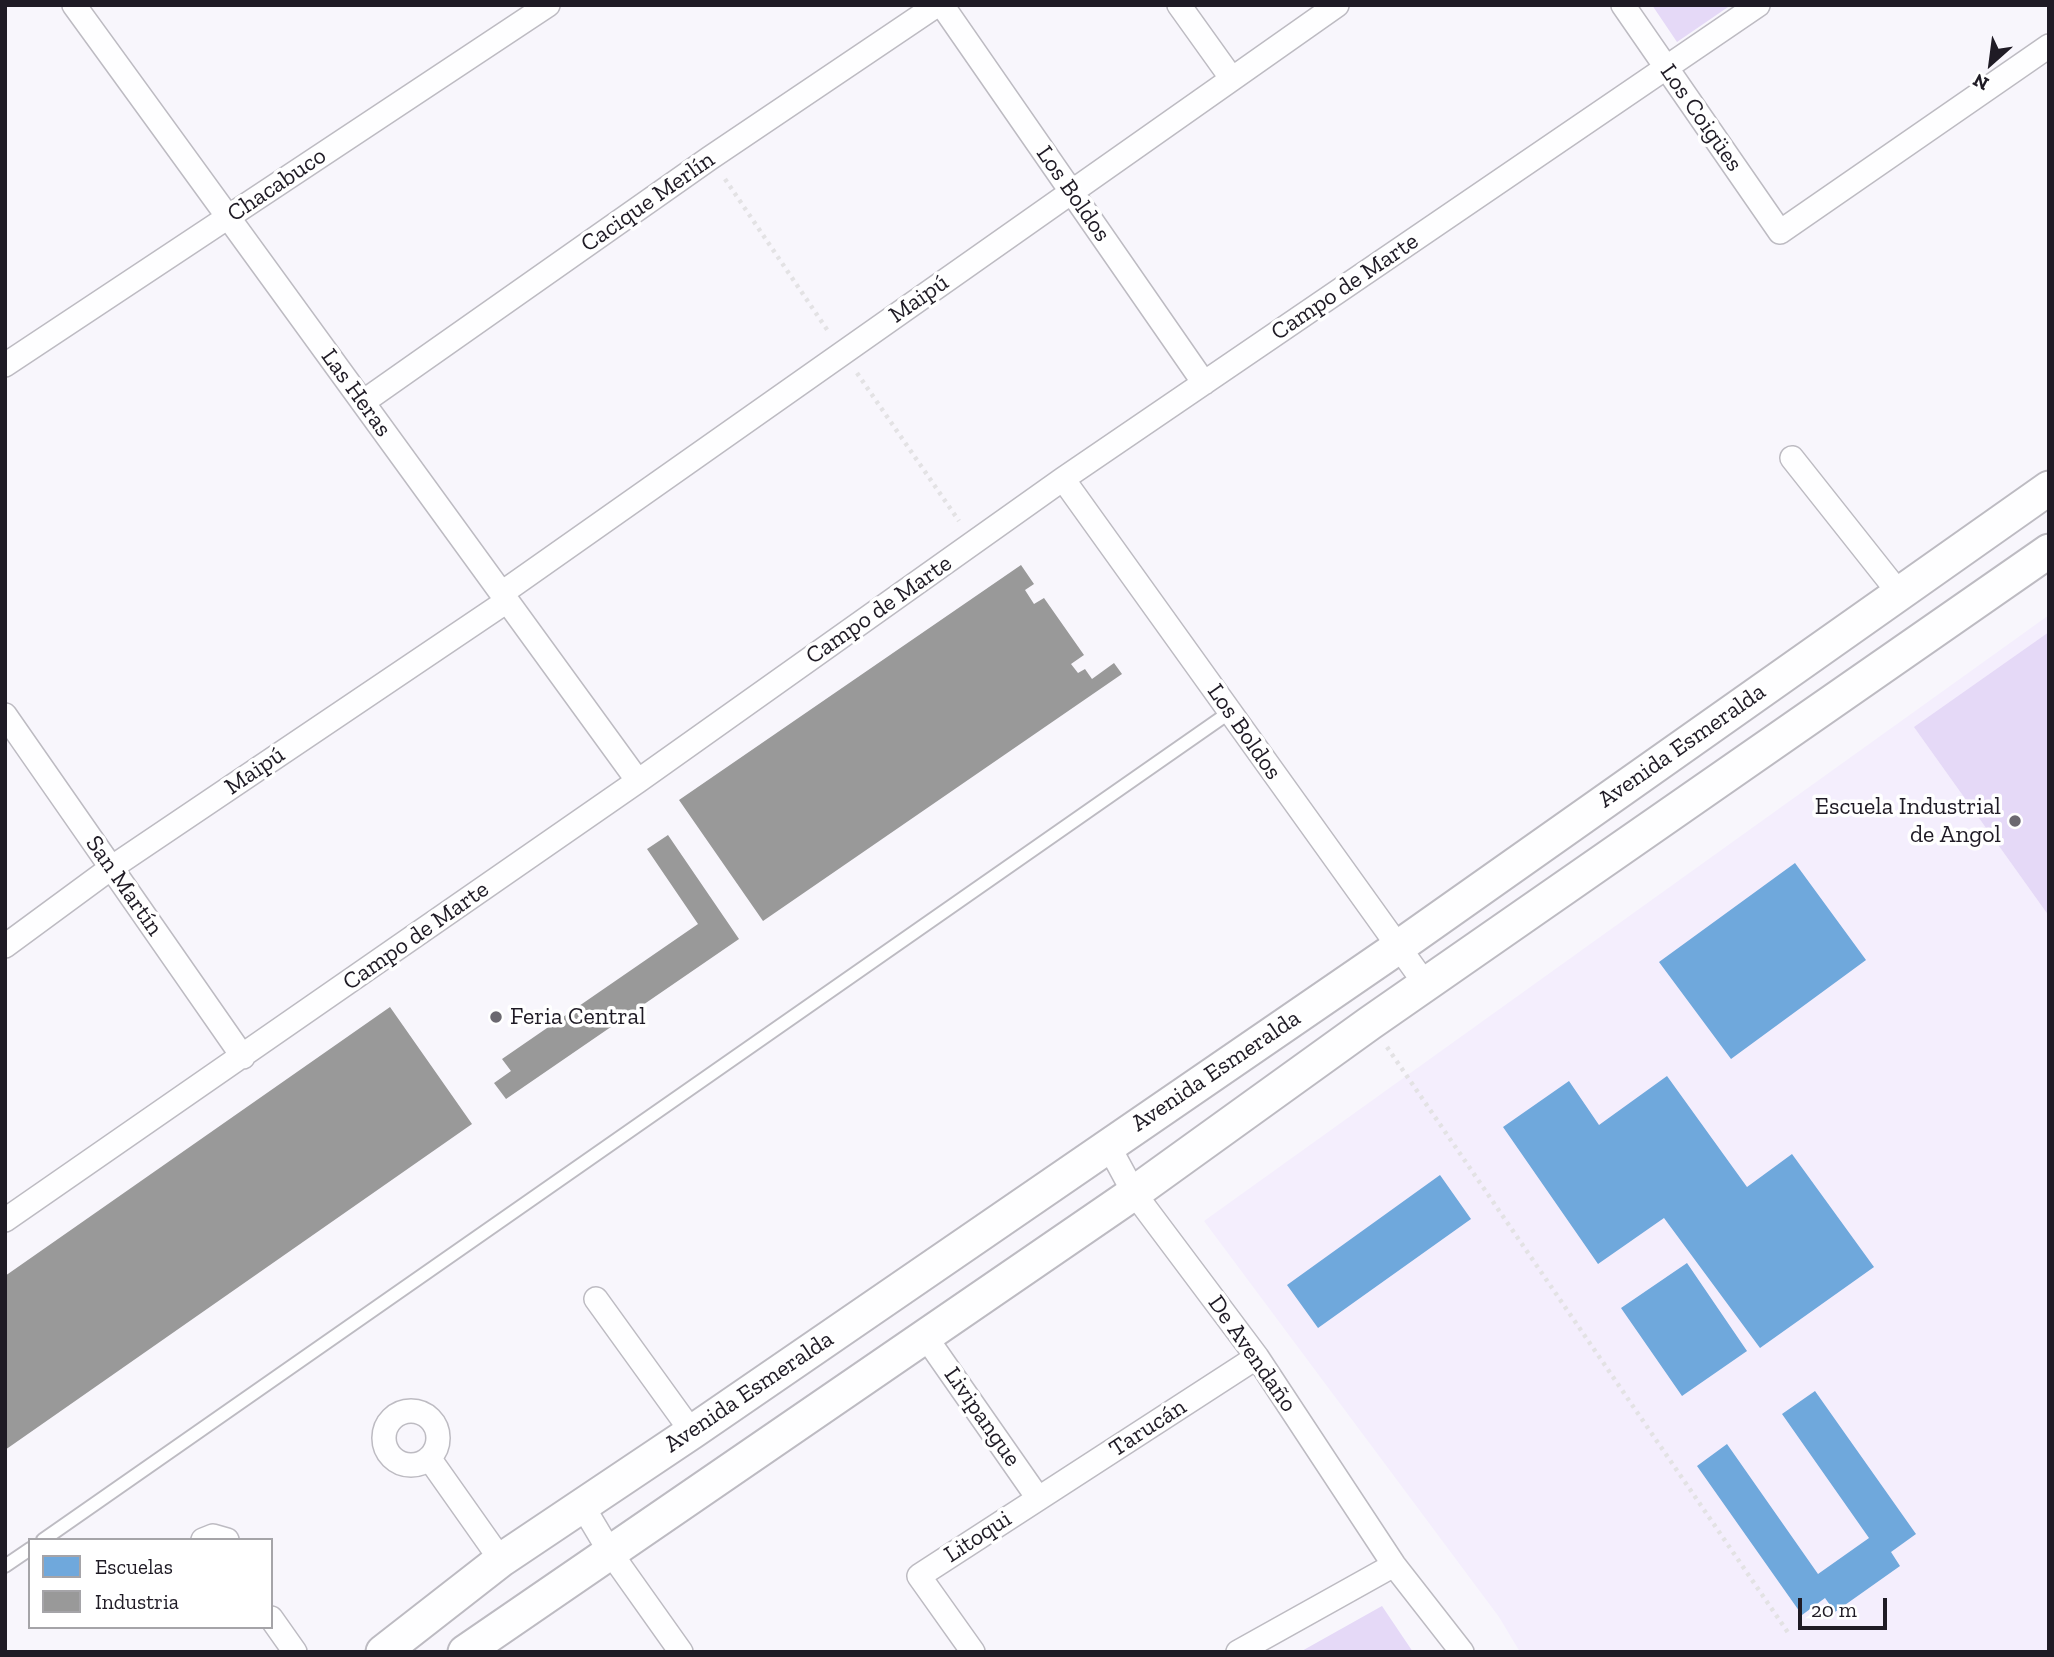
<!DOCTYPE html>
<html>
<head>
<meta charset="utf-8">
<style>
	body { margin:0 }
	#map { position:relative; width:2054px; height:1657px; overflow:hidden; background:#f8f6fc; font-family:"Zilla Slab",serif }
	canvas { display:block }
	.frame { position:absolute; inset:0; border:7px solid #1f1b25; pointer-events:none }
	.legend { position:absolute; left:28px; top:1538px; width:245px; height:91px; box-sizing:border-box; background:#fff; border:2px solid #a5a4a8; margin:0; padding:9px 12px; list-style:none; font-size:21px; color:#1f1b25 }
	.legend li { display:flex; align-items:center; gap:14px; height:35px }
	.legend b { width:35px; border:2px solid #a5a4a8 }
	.north { position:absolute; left:1956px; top:28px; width:70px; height:70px; -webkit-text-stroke:5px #fff; paint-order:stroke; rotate:208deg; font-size:19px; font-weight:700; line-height:28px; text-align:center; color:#1f1b25 }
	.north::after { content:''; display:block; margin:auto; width:24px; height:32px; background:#1f1b25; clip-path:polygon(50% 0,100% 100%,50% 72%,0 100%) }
	.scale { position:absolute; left:1798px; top:1598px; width:89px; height:32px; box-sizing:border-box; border:4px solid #1f1b25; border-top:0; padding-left:9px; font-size:21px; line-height:24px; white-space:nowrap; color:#1f1b25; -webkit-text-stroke:5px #fff; paint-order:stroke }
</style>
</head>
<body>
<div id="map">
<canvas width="2054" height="1657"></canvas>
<div class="frame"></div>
<ul class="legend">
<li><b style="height:19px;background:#6fa8dc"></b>Escuelas</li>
<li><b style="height:19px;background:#999"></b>Industria</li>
</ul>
<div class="north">N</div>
<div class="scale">20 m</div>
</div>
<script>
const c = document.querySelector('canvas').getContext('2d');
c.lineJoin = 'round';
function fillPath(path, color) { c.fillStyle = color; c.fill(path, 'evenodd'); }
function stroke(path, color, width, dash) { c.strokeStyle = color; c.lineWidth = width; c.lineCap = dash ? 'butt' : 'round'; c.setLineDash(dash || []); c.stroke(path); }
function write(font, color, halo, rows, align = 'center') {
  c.font = font + ' "Zilla Slab",serif'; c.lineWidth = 7; c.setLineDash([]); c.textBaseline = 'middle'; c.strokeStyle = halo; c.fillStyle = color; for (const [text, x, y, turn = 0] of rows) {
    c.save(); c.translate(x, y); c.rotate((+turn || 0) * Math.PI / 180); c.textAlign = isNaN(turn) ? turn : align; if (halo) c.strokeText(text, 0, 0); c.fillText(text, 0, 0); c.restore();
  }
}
const built = new Path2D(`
	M2049 615V1652H1520L1499 1617 1204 1221Z`);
const green = new Path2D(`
	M1652 5H1731L1677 42Z
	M2049 632V916L1914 727Z
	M1382 1606 1413 1652H1300Z`);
const schools = new Path2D(`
	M1795 863 1866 960 1731 1059 1659 962Z
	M1667 1076 1747 1187 1792 1154 1874 1267 1760 1348 1664 1218 1598 1264 1503 1127 1569 1081 1599 1125Z
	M1440 1175 1471 1219 1318 1328 1287 1285Z
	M1687 1263 1747 1351 1682 1396 1621 1308Z
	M1815 1391 1916 1534 1891 1552 1900 1566 1835 1612 1825 1598 1802 1615 1697 1466 1727 1444 1818 1574 1869 1538 1782 1414Z`);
const industry = new Path2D(`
	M1021 565 1034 584 1025 590 1034 604 1044 598 1084 655 1071 664 1078 673 1085 669 1092 679 1114 663 1122 674 763 921 679 800Z
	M668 835 739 939 506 1099 494 1083 511 1071 502 1059 698 924 647 849Z
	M390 1007 472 1124 5 1450V1276Z`);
const path = new Path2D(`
	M725 179 828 331
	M857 373 959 521
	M1387 1047 1789 1634`);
const lane = new Path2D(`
	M43 1540 1230 712
	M5 1566 30 1549`);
const street = new Path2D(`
	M74 5 638 781
	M942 5 1204 383
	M1179 5 1232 79
	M1623 5 1780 232 2049 46
	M5 365 548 5
	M363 402 710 158 937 5
	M1792 458 1899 593
	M1063 479 1426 985
	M502 593 1337 5
	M5 715 243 1057
	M5 946 111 868 507 601
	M1108 1145 1134 1193 1257 1357 1394 1565 1462 1652
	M5 1220 638 781 1063 479 1758 5
	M596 1299 692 1432
	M925 1336 1038 1498
	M384 1438a27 27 0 1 1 54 0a27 27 0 1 1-54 0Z
	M429 1458 501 1560
	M582 1505 610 1552 681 1652
	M203 1540 213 1536 227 1540
	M271 1618 295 1652
	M973 1652 919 1576 1257 1357
	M1238 1652 1394 1565`);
const secondary = new Path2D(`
	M383 1652 501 1560 692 1432 1397 948 2049 488
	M465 1652 1134 1193 1370 1023 2049 551`);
const markers = [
	[2015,821,7,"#6b6870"],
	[496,1017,7,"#6b6870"]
];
const streetNames = [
	["Los Coigües",1701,118,55],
	["Chacabuco",277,185,-34],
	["Los Boldos",1073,194,55],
	["Cacique Merlín",648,202,-35],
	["Campo de Marte",1345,287,-34],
	["Maipú",919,299,-35],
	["Las Heras",356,393,54],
	["Campo de Marte",879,610,-35],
	["Los Boldos",1244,732,55],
	["Avenida Esmeralda",1682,746,-35],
	["Maipú",255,771,-34],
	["San Martín",124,886,55],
	["Campo de Marte",416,936,-35],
	["Avenida Esmeralda",1216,1071,-34],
	["De Avendaño",1252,1354,55],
	["Avenida Esmeralda",749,1392,-34],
	["Livipangue",982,1417,55],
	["Tarucán",1148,1428,-33],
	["Litoqui",978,1537,-33]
];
const poiNames = [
	["Escuela Industrial",2001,807],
	["de Angol",2001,835],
	["Feria Central",510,1017,"left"]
];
fillPath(built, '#f4eefd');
fillPath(green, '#e5d9f7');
fillPath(schools, '#6fa8dc');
fillPath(industry, '#999');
stroke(lane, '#bdbbc2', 16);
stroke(street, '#bdbbc2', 26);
stroke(secondary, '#bdbbc2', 37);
stroke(path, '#e3e2e4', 4.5, [3.5, 5]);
stroke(lane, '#fefeff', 12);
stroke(street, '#fefeff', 23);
stroke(secondary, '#fefeff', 33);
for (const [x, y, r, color] of markers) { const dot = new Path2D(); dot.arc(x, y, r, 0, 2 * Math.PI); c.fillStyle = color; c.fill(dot); stroke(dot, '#fff', 2.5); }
write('24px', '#1f1b25', '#fff', streetNames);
write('24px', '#1f1b25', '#fff', poiNames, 'right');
</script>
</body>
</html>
